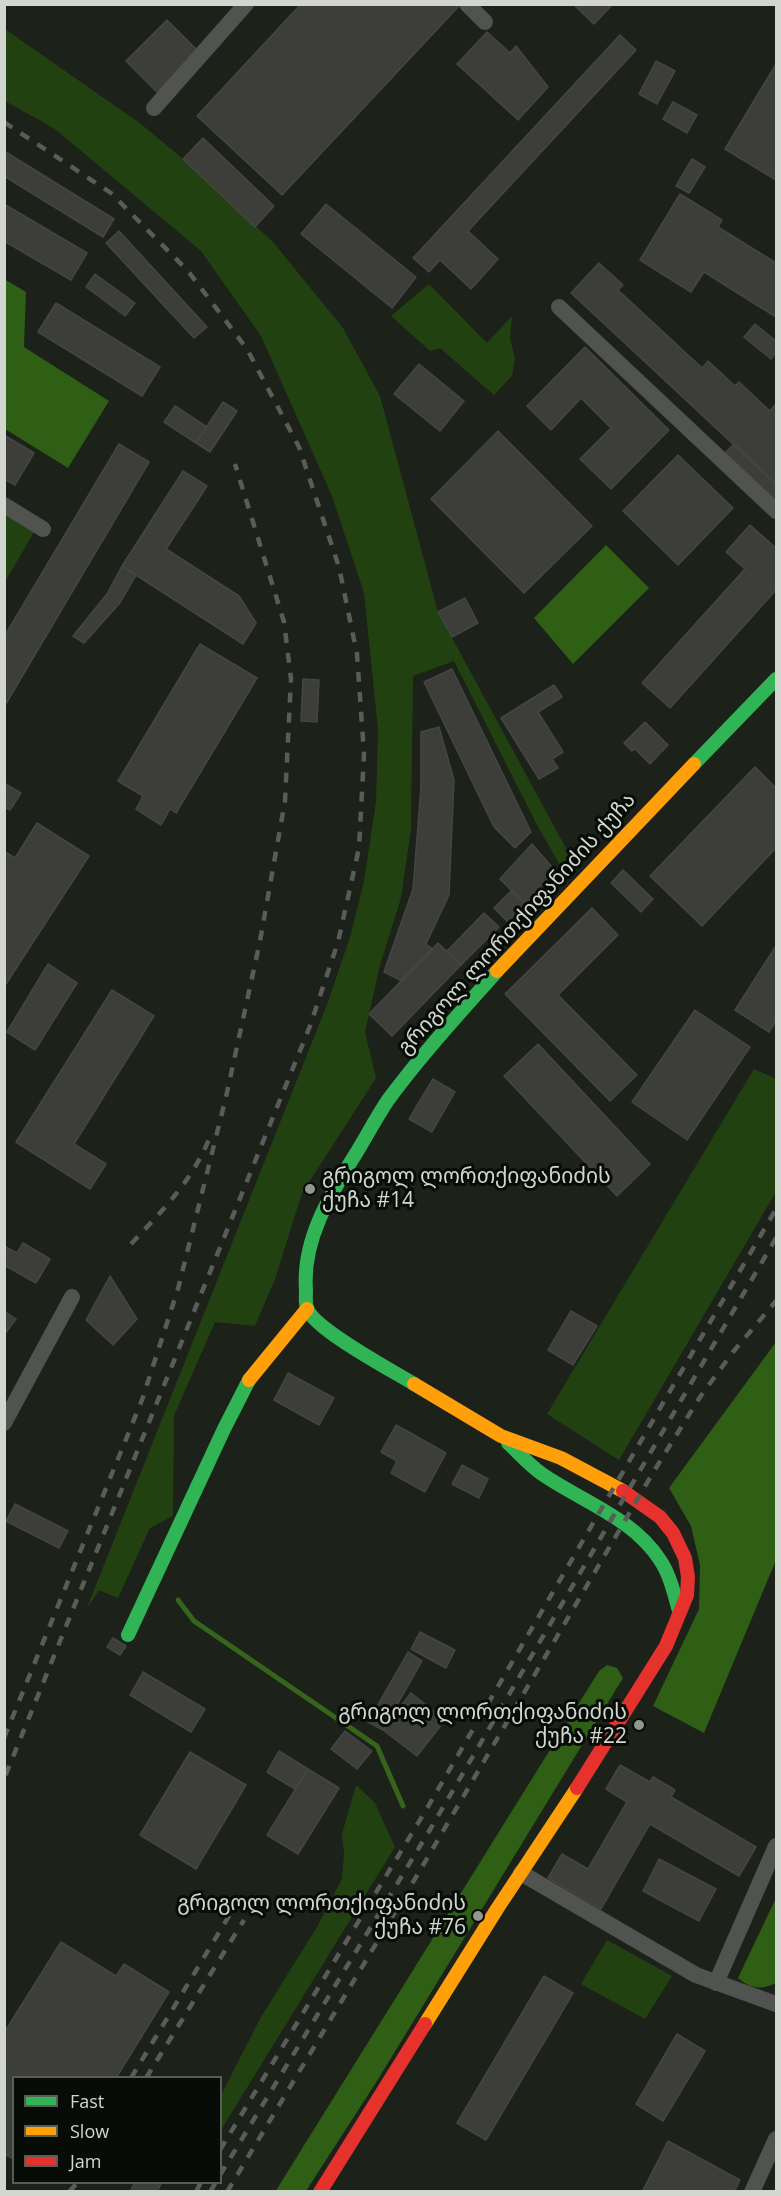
<!DOCTYPE html>
<html>
<head>
<meta charset="utf-8">
<style>
	body { margin:0 }
	#map { position:relative; width:781px; height:2196px; overflow:hidden; background:#1c211a; font-family:"Open Sans",sans-serif }
	canvas { display:block }
	.frame { position:absolute; inset:0; border:6px solid #d1d7ce; pointer-events:none }
	.legend { position:absolute; left:12px; top:2076px; width:210px; height:108px; box-sizing:border-box; background:#080c07; border:2px solid #585d57; margin:0; padding:8px 10px; list-style:none; font-size:18px; color:#d1d7ce }
	.legend li { display:flex; align-items:center; gap:12px; height:30px }
	.legend b { width:30px; border:2px solid #585d57 }
</style>
</head>
<body>
<div id="map">
<canvas width="781" height="2196"></canvas>
<div class="frame"></div>
<ul class="legend">
<li><b style="height:8px;background:#30b455"></b>Fast</li>
<li><b style="height:8px;background:#ff9f0a"></b>Slow</li>
<li><b style="height:8px;background:#e5322d"></b>Jam</li>
</ul>
</div>
<script>
const c = document.querySelector('canvas').getContext('2d');
c.lineJoin = 'round';
function fillPath(path, color) { c.fillStyle = color; c.fill(path, 'evenodd'); }
function stroke(path, color, width, dash) { c.strokeStyle = color; c.lineWidth = width; c.lineCap = dash ? 'butt' : 'round'; c.setLineDash(dash || []); c.stroke(path); }
function write(font, color, halo, rows, align = 'center') {
  c.font = font + ' "Open Sans","Noto Sans Georgian",sans-serif'; c.lineWidth = 6; c.setLineDash([]); c.textBaseline = 'middle'; c.strokeStyle = halo; c.fillStyle = color; for (const [text, x, y, turn = 0] of rows) {
    c.save(); c.translate(x, y); c.rotate((+turn || 0) * Math.PI / 180); c.textAlign = isNaN(turn) ? turn : align; if (halo) c.strokeText(text, 0, 0); c.fillText(text, 0, 0); c.restore();
  }
}
const green = new Path2D(`
	M5 29 141 124 183 159 273 242 343 328 380 396 438 612 574 863 565 874 537 825 454 661 413 676 411 829 401 898 380 965 365 1032 376 1078 302 1193 275 1279 255 1326 215 1322 174 1416 173 1516 150 1528 118 1598 99 1590 86 1610 328 1002 350 937 364 881 376 802 378 729 364 593 332 496 261 336 201 251 55 129 5 101Z
	M429 284 487 343 512 316 510 338 515 359 512 376 494 395 440 348 430 351 391 316Z
	M5 515 34 532 5 582Z
	M754 1069 776 1079V1192L619 1460 547 1414Z
	M356 1785 375 1803 395 1847 221 2130V2095L261 2017 317 1927 342 1879 344 1853 342 1834Z
	M607 1940 672 1976 645 2019 581 1984Z`);
const forest = new Path2D(`
	M4 279 26 292 24 347 109 401 68 468 5 429 4 322 6 318 5 317Z
	M606 545 649 588 573 664 534 618Z
	M776 1342V1560L704 1733 653 1706 699 1609 700 1565 691 1526 669 1488Z
	M607 1665 617 1668 623 1678 377 2081 306 2191 275 2192 599 1671Z
	M776 1898V1983C761 1990 751 1989 738 1978Z`);
const stream = new Path2D(`
	M178 1600 194 1621 377 1746 403 1806`);
const building = new Path2D(`
	M301 4H458L459 6 282 195 197 116Z
	M573 4H613L594 24Z
	M167 20 198 51 157 92 126 61Z
	M487 32 510 53 516 46 548 87 518 120 457 64Z
	M620 35 636 50 468 231 498 259 471 289 440 260 429 272 413 258Z
	M656 61 675 71 657 104 639 94Z
	M776 64V180L725 149Z
	M673 102 697 115 687 133 663 119Z
	M203 138 274 206 255 227 183 159Z
	M4 151 114 219 103 237 4 176Z
	M692 159 705 167 689 193 676 186Z
	M680 194 722 220 718 227 776 263V317L704 272 691 292 640 260Z
	M4 204 87 253 71 280 4 241Z
	M326 204 416 277 392 308 301 234Z
	M119 231 207 327 194 338 106 243Z
	M599 263 623 285 618 290 702 368 708 361 735 386 739 382 770 411 775 405 776 406V484L571 293Z
	M95 274 135 303 125 316 86 287Z
	M56 303 160 367 142 396 38 332Z
	M755 324 776 341V352L771 359 744 337Z
	M585 347 669 430 611 489 580 459 611 428 581 398 551 430 527 406Z
	M419 364 464 401 440 431 394 394Z
	M223 402 237 411 210 452 196 443Z
	M175 406 207 427 196 443 164 422Z
	M498 431 592 526 524 593 431 499Z
	M4 435 34 453 15 485 4 479Z
	M119 444 149 462 4 707V637Z
	M734 444 776 484V509L721 457Z
	M678 455 733 508 678 565 623 511Z
	M183 471 207 486 166 549 239 596 256 623 243 644 122 566Z
	M750 525 776 548V590L670 708 642 683 745 569 726 552Z
	M122 566 136 575 119 604 84 643 73 636 107 594Z
	M465 598 478 623 452 637 438 612Z
	M200 644 257 678 176 813 170 809 161 825 136 809 143 796 118 781Z
	M452 669 531 832 515 848 494 827 424 682Z
	M303 679 319 680 317 722 301 721Z
	M554 685 562 697 538 712 563 752 552 759 558 768 539 779 501 718Z
	M645 722 668 745 650 764 635 749 632 751 624 743Z
	M439 727 454 780 449 895 426 944 433 949 402 981 384 972 413 889 421 787V732Z
	M755 767 776 788V848L702 926 650 876Z
	M4 783 21 793 10 810 4 807Z
	M37 823 89 856 4 987V851L15 858Z
	M532 844 558 874 525 904 500 879Z
	M623 870 653 899 641 912 611 883Z
	M512 890 525 904 508 922 494 908Z
	M592 908 618 935 558 995 637 1075 610 1101 505 994Z
	M484 913 499 927 461 965 447 951Z
	M438 943 461 965 392 1036 369 1014Z
	M776 946V1021L769 1032 735 1010Z
	M48 964 77 983 35 1050 7 1032Z
	M112 990 154 1016 74 1144 106 1164 90 1189 16 1142Z
	M695 1010 750 1047 687 1140 632 1102Z
	M538 1044 650 1164 617 1196 504 1076Z
	M433 1079 455 1092 432 1132 409 1119Z
	M23 1243 50 1259 36 1283 4 1265V1246L17 1253Z
	M110 1276 137 1319 113 1345 86 1320Z
	M4 1311 16 1319 4 1335Z
	M571 1311 597 1326 573 1365 548 1350Z
	M288 1373 334 1398 319 1425 274 1400Z
	M396 1425 446 1453 425 1492 391 1473 397 1461 381 1452Z
	M462 1465 488 1479 479 1498 452 1484Z
	M15 1504 68 1531 59 1548 6 1521Z
	M420 1632 455 1650 446 1668 411 1649Z
	M113 1638 126 1646 120 1655 107 1647Z
	M408 1652 422 1661 383 1730 368 1722Z
	M143 1672 205 1709 191 1732 130 1695Z
	M411 1693 445 1720 417 1756 383 1730Z
	M345 1731 372 1751 357 1769 331 1749Z
	M279 1751 308 1769 295 1789 267 1772Z
	M190 1752 246 1785 196 1869 140 1835Z
	M620 1765 650 1782 653 1777 675 1790 671 1797 756 1847 739 1876 650 1824 601 1909 548 1878 562 1854 588 1869 627 1802 606 1789Z
	M308 1769 339 1788 298 1854 267 1835Z
	M659 1859 716 1889 699 1921 643 1891Z
	M61 1942 116 1976 124 1964 169 1992 116 2078H14V2159L4 2154V2033Z
	M544 1976 573 1993 486 2140 457 2123Z
	M677 2034 705 2051 663 2121 636 2104Z
	M668 2141 740 2180 734 2192H642Z
	M135 2182H162L157 2192H130Z`);
const street = new Path2D(`
	M467 4 485 22
	M154 108 246 4
	M559 307 776 511
	M4 505 43 529
	M4 1423 72 1297
	M521 1873 696 1975 776 2004
	M716 1983 776 1846
	M752 2192 776 2139`);
const fast = new Path2D(`
	M694 764 776 679
	M414 1384C393 1371 313 1329 307 1308 305 1303 306 1296 306 1290 302 1240 330 1195 355 1155 366 1137 376 1118 388 1100 421 1055 460 1013 497 971
	M508 1443C519 1453 529 1465 542 1474 581 1501 633 1518 660 1560 670 1575 674 1593 679 1611
	M128 1635 224 1429 249 1380`);
const slow = new Path2D(`
	M497 971 694 764
	M249 1380 307 1309
	M414 1384 501 1436 561 1458 623 1491
	M425 2024 497 1909 577 1788`);
const jam = new Path2D(`
	M577 1788 666 1646 687 1595 688 1577 685 1558 673 1533 660 1517 623 1491
	M320 2192 425 2024`);
const rail = new Path2D(`
	M4 122 111 193 188 271 247 349 299 447 339 567 357 654 364 754 359 848 338 942 310 1026 4 1779
	M131 1244C162 1211 192 1181 209 1139
	M4 1738 142 1400 178 1289 226 1097 260 941 285 801 291 679 284 622 235 464
	M131 2078 232 1911
	M146 2078 244 1920
	M220 2150 426 1810 776 1209
	M220 2175 428 1833 776 1238
	M69 2192 78 2182
	M196 2192 201 2182
	M210 2192 216 2182
	M227 2192 422 1867 654 1471 700 1397 733 1352 776 1301`);
const markers = [
	[310,1189,6,"#92978f"],
	[639,1725,6,"#92978f"],
	[478,1916,6,"#92978f"]
];
const streetNames = [
	["გრიგოლ ლორთქიფანიძის ქუჩა",517,924,-48]
];
const poiNames = [
	["გრიგოლ ლორთქიფანიძის",322,1177,"left"],
	["ქუჩა #14",322,1201,"left"],
	["გრიგოლ ლორთქიფანიძის",627,1713],
	["ქუჩა #22",627,1737],
	["გრიგოლ ლორთქიფანიძის",466,1904],
	["ქუჩა #76",466,1928]
];
fillPath(green, '#224111');
fillPath(forest, '#2f5e15');
stroke(stream, '#35651b', 5);
fillPath(building, '#3d3d3a');
stroke(building, '#454541', 1.5);
stroke(street, '#50534f', 16);
stroke(fast, '#30b455', 14);
stroke(slow, '#ff9f0a', 14);
stroke(jam, '#e5322d', 14);
stroke(rail, '#595c58', 4.5, [10, 10]);
for (const [x, y, r, color] of markers) { const dot = new Path2D(); dot.arc(x, y, r, 0, 2 * Math.PI); c.fillStyle = color; c.fill(dot); stroke(dot, '#080c07', 2); }
write('21px', '#d1d7ce', '#080c07', streetNames);
write('21px', '#d1d7ce', '#080c07', poiNames, 'right');
</script>
</body>
</html>
